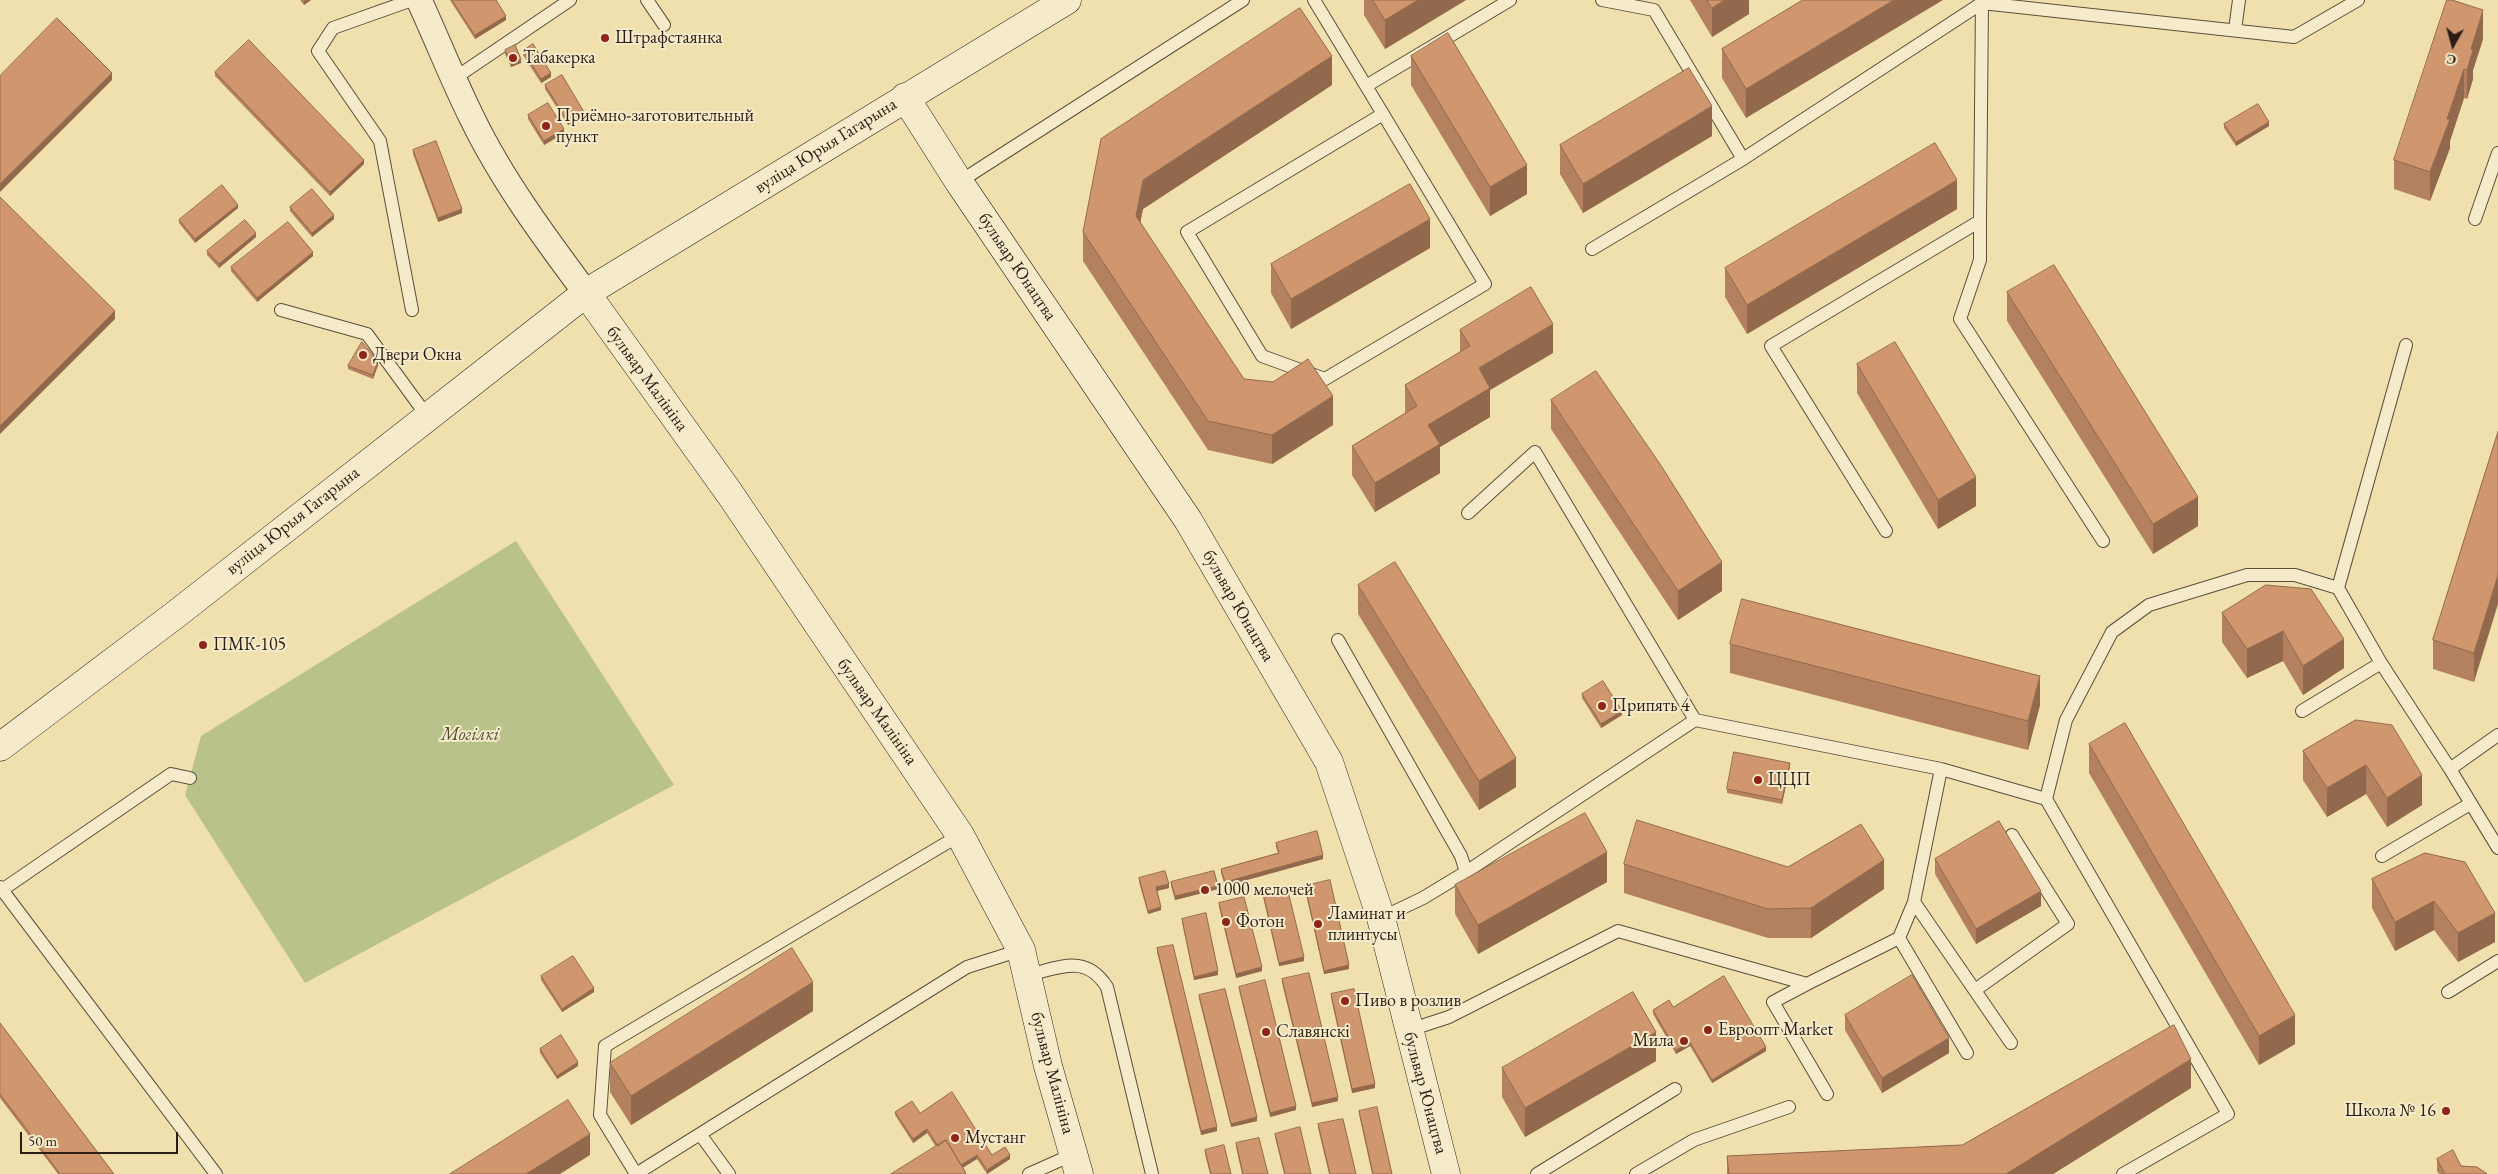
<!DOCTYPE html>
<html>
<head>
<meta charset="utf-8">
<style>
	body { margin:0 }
	#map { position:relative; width:2498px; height:1174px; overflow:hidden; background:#efe0ad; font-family:"EB Garamond",serif }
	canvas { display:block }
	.north { position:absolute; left:2428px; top:20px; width:50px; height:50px; -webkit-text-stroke:4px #f5ebca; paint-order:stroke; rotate:187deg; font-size:14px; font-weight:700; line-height:20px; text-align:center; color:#2c1d15 }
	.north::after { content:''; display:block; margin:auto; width:18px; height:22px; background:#2c1d15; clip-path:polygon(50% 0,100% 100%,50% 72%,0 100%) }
	.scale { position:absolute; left:20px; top:1132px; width:158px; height:22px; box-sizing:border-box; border:2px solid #2c1d15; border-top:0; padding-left:6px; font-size:15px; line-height:18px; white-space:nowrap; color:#2c1d15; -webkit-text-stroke:4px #f5ebca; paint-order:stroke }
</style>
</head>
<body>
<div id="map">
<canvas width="2498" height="1174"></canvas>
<div class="north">С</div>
<div class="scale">50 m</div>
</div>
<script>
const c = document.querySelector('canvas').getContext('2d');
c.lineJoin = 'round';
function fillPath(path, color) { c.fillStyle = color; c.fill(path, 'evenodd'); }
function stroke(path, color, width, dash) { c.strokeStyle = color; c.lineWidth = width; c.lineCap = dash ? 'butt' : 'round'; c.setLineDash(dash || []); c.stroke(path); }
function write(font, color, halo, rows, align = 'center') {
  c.font = font + ' "EB Garamond",serif'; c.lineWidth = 4; c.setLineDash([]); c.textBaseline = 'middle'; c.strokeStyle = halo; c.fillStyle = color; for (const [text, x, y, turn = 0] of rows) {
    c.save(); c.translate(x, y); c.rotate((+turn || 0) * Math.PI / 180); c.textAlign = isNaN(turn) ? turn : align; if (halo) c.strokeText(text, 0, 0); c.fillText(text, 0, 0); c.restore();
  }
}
const green = new Path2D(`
	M516 541 674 785 305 983 185 795 201 736Z`);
const lane = new Path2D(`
	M647 0 664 25
	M1314 0 1383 114 1187 232 1262 356 1325 379 1485 284 1383 114
	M1602 0 1654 10 1743 159
	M2235 30 2239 0
	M455 78 570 0
	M1366 86 1510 0
	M959 182 1243 0
	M2475 219 2498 153
	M1980 221V260L1960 319 2103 541
	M1592 249 1743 159 1982 3 2294 37 2358 0
	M281 310 367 334 427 416
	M412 310 380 141 318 51 333 28 412 0
	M1468 513 1535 452 1695 720
	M1886 531 1771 346 1980 221 1982 0
	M2338 588 2406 345
	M1338 640 1461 856 1466 872
	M2302 711 2381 663
	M2450 769 2498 735
	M2046 799 2066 720 2112 632 2149 605 2247 575H2295L2338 588 2381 663 2450 769 2498 848
	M2382 856 2470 804
	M0 887 216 1174
	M2 890 171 774 190 778
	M1914 902 2011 1043
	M1381 918 1423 898 1466 872 1695 720 1941 769 2046 799 2228 1114 2123 1174
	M1899 938 1967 1053
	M1027 975C1060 968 1085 953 1107 987L1152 1174
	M1807 984 1773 1002 1827 1094
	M1975 990 2068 924 2012 835
	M2448 992 2498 961
	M1409 1030 1449 1017 1618 931 1807 984 1899 938 1914 902 1941 769
	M700 1134 729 1174
	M636 1174 600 1115 605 1046 960 835
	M636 1174 967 967 1021 950
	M1029 1174 1074 1154
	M1537 1174 1675 1089
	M1636 1174 1694 1140 1789 1107`);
const street = new Path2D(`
	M419 0C437 39 453 80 472 118 502 180 545 238 586 293`);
const secondary = new Path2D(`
	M905 97 959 182 1188 520 1329 762 1381 918 1446 1174
	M586 293 730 494 960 835 1021 950 1048 1066 1079 1174
	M0 747 175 615 586 293 1067 0`);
const wall = new Path2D(`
	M300 0H311L304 5Z
	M450 0H496L506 20 475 39Z
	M1364 0H1466L1385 49 1364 15Z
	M1690 0H1749V14L1712 37Z
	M1803 0 1746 118 1722 78V49Z
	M2483 39 2473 70V79L2467 99 2464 98 2450 141V148L2430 201 2394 189V160Z
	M505 50 521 63 511 67 505 54Z
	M523 51 551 77 541 83 523 55Z
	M1411 56 1527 194 1490 216 1411 85Z
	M215 72 364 164 330 196 215 76Z
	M545 85 584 116 568 125 545 89Z
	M1332 85 1143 209 1140 222 1244 379 1333 425 1272 464 1208 450 1083 261V232Z
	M528 115 564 133 544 145 528 119Z
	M2224 124 2269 126 2236 146 2224 128Z
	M1712 136 1583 213 1560 174V145Z
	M413 150 462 213 438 222 413 154Z
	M290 207 334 219 312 237 290 211Z
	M238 208 195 243 179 223V220Z
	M1957 209 1747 334 1725 297V268Z
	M256 237 219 268 207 255V251Z
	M1430 248 1291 329 1271 293V264Z
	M313 256 257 302 231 271V267Z
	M2007 292 2198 526 2153 554 2007 321Z
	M1460 330 1553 353 1490 390V417L1440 447V473L1375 512 1352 475V446L1405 413V385L1460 352Z
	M1857 364 1976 506 1938 529 1857 393Z
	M378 365 373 379 348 369V366Z
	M1551 400 1722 591 1678 620 1551 429Z
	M2498 432 2474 682 2433 669V640Z
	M1358 585 1516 787 1479 810 1358 614Z
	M2266 585 2344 668 2303 695 2283 661 2247 678 2222 642V613Z
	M1730 644 2040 705 2028 750 1730 673Z
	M1582 694 1622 715 1601 728 1582 698Z
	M2356 720 2422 805 2387 827 2366 794 2327 817 2303 780V751Z
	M2089 744 2295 1044 2259 1065 2089 773Z
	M1790 766 1782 804 1727 793V789Z
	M1276 843 1323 859 1225 886 1221 873V869L1278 853 1276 847Z
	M2425 853 2495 942 2458 962 2434 930 2395 951 2372 908V879Z
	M1935 859 2041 906 1976 944 1935 874Z
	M1624 864 1788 867 1884 889 1811 938H1768L1624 893Z
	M1139 878 1169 888 1157 891 1161 910 1148 914 1139 882Z
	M1171 882 1218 889 1175 900 1171 886Z
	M1607 882 1478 954 1455 914V885Z
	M1305 886 1349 969 1324 974 1305 890Z
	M1263 893 1304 961 1279 966 1263 897Z
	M1219 903 1262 971 1236 978 1219 907Z
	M1182 919 1218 975 1194 980 1182 922Z
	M1157 948 1217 1131 1201 1135 1157 952Z
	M541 976 594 992 562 1012 541 980Z
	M1282 979 1338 1101 1312 1107 1282 983Z
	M1239 987 1296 1110 1270 1117 1239 990Z
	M1331 994 1375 1088 1352 1093 1331 998Z
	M1199 995 1257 1121 1231 1127 1199 999Z
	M1673 1007 1766 1051 1712 1083 1690 1046 1676 1054 1653 1014V1010Z
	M813 1011 631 1125 610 1092V1063Z
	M1845 1015 1949 1053 1882 1093 1845 1030Z
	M0 1023 114 1174H58L0 1098Z
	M540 1049 578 1066 557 1079 540 1053Z
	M1656 1061 1525 1137 1502 1097V1068Z
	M2191 1088 2053 1174H1727V1156L1962 1145Z
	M1359 1111 1392 1174H1372L1359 1114Z
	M895 1112 920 1113 992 1155 1010 1159 987 1174 977 1159 963 1167 966 1174 936 1147 927 1133 913 1143 895 1115Z
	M1318 1124 1356 1174H1329L1318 1128Z
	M1275 1134 1311 1174H1284L1275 1137Z
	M1236 1143 1268 1174H1242L1236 1147Z
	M1205 1150 1231 1174H1210L1205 1154Z
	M2437 1159 2461 1166 2487 1174H2439L2437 1171Z`);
const shadedWall = new Path2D(`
	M306 0H311L304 5V1Z
	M1418 0H1466L1385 49V20Z
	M1725 0H1749V14L1712 37V8Z
	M1894 0H1943L1746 118V89Z
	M2483 10V39L2473 70V79L2467 99V70L2471 49Z
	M506 16V20L475 39V35Z
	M1332 56V85L1143 209 1136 245V216L1143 180Z
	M521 59V63L511 67V64Z
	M2464 69V98L2450 141V148L2430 201V172Z
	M112 73V80L0 192V184Z
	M551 73V77L541 83V79Z
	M1712 106V136L1583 213V184Z
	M584 112V116L568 125V122Z
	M2269 122V126L2236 146V142Z
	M564 129V133L544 145V141Z
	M364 160V164L330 196V192Z
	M1527 165V194L1490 216V187Z
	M1957 180V209L1747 334V305Z
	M238 205V208L195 243V239Z
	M462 209V213L438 222V218Z
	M334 215V219L312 237V233Z
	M1430 219V248L1291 329V299Z
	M256 233V237L219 268V264Z
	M313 252V256L257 302V298Z
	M115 311V319L0 434V426Z
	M1553 324V353L1490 390V417L1440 447V473L1375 512V483L1479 368Z
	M378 361V365L373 379V375Z
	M1333 396V425L1272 464V435Z
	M1976 477V506L1938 529V500Z
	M2198 497V526L2153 554V524Z
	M1722 562V591L1678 620V591Z
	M2498 575V604L2474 682V653Z
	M2283 631V661L2247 678V649Z
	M2344 639V668L2303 695V666Z
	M2040 676V705L2028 750V721Z
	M1622 711V715L1601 728V724Z
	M1516 758V787L1479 810V781Z
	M1790 763V766L1782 804V800Z
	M2366 765V794L2327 817V788Z
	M2422 775V805L2387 827V798Z
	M1607 852V882L1478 954V925Z
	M1323 855V859L1225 886V882Z
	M1884 860V889L1811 938V908Z
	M1169 884V888L1156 891V887Z
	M1218 886V889L1175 900V896Z
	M2041 891V906L1976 944V929Z
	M2434 901V930L2395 951V922Z
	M1161 907V910L1148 914V911Z
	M2495 913V942L2458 962V933Z
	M1304 957V961L1279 966V963Z
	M1349 965V969L1324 974V971Z
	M1262 967V971L1236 978V974Z
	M1218 971V975L1194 980V977Z
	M813 982V1011L631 1125V1096Z
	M594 988V992L562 1012V1009Z
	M2295 1015V1044L2259 1065V1036Z
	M1656 1032V1061L1525 1137V1108Z
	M1949 1038V1053L1882 1093V1078Z
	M1690 1042V1046L1676 1054V1050Z
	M1766 1047V1051L1712 1083V1080Z
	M2191 1059V1088L2053 1174H2006Z
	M578 1062V1066L557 1079V1076Z
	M1375 1084V1088L1352 1093V1089Z
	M1338 1097V1101L1312 1107V1103Z
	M1296 1106V1110L1270 1117V1113Z
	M1257 1117V1121L1231 1127V1124Z
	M1217 1127V1131L1201 1135V1131Z
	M927 1129V1133L913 1143V1139Z
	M590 1134V1155L560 1174H526Z
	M977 1155V1159L953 1174V1170Z
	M1010 1155V1159L987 1174V1170Z`);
const building = new Path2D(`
	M452 0H496L506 16 475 35Z
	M1373 0H1418L1385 20Z
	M1707 0H1725L1712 8Z
	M1803 0H1894L1746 89 1722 49Z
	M2447 0H2452L2483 10 2471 49 2473 50 2467 70 2464 69 2447 119H2450L2430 172 2394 160Z
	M1300 8 1332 56 1143 180 1136 216 1244 379 1273 382 1308 359 1333 396 1272 435 1208 421 1083 232 1101 139Z
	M57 18 112 73 0 184V76Z
	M1448 33 1527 165 1490 187 1411 56Z
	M249 40 364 160 330 192 215 72Z
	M533 44 551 73 541 79 523 51Z
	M515 45 521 59 511 64 505 50Z
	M1689 68 1712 106 1583 184 1560 145Z
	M562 75 584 112 568 122 545 85Z
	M548 103 564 129 544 141 528 115Z
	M2258 104 2269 122 2236 142 2224 124Z
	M436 141 462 209 438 218 413 150Z
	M1935 143 1957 180 1747 305 1725 268Z
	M1410 184 1430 219 1291 299 1271 264Z
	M222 185 238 205 195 239 179 220Z
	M312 189 334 215 312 233 290 207Z
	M0 197 115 311 0 426Z
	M245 220 256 233 219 264 207 251Z
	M288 222 313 252 257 298 231 267Z
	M2054 265 2198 497 2153 524 2007 292Z
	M1531 287 1553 324 1479 368 1490 388 1428 425 1440 444 1375 483 1352 446 1417 406 1405 385 1470 346 1460 330Z
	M362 342 378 361 373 375 348 366Z
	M1895 342 1976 477 1938 500 1857 364Z
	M1596 371 1660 464 1722 562 1678 591 1551 400Z
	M2498 432V575L2474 653 2433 640Z
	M1395 562 1516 758 1479 781 1358 585Z
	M2266 585 2311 589 2344 639 2303 666 2283 631 2247 649 2222 613Z
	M1742 599 2040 676 2028 721 1730 644Z
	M1603 681 1622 711 1601 724 1582 694Z
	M2356 720 2392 725 2422 775 2387 798 2366 765 2327 788 2303 751Z
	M2125 723 2295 1015 2259 1036 2089 744Z
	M1734 752 1790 763 1782 800 1727 789Z
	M1585 813 1607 852 1478 925 1455 885Z
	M1637 820 1788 867 1861 824 1884 860 1811 908 1768 909 1624 864Z
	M1999 821 2041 891 1976 929 1935 859Z
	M1317 831 1323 855 1225 882 1221 869 1279 853 1276 843Z
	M2425 853 2465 862 2495 913 2458 933 2434 901 2395 922 2372 879Z
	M1165 871 1169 884 1156 887 1161 907 1148 911 1139 878Z
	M1214 871 1218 886 1175 896 1171 882Z
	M1330 880 1349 965 1324 971 1305 886Z
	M1287 887 1304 957 1279 963 1263 893Z
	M1244 897 1262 967 1236 974 1219 903Z
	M1206 913 1218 971 1194 977 1182 919Z
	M1173 945 1217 1127 1201 1131 1157 948Z
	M792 948 813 982 631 1096 610 1063Z
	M573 956 594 988 562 1009 541 976Z
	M1309 973 1338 1097 1312 1103 1282 979Z
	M1912 975 1949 1038 1882 1078 1845 1015Z
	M1724 976 1766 1047 1712 1080 1690 1042 1676 1050 1653 1010 1669 1000 1673 1007Z
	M1265 980 1296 1106 1270 1113 1239 987Z
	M1225 989 1257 1117 1231 1124 1199 995Z
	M1354 989 1375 1084 1352 1089 1331 994Z
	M1633 992 1656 1032 1525 1108 1502 1068Z
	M0 1023 114 1174H60L0 1094Z
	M2174 1025 2191 1059 2006 1174H1729L1727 1156 1962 1145Z
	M561 1035 578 1062 557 1076 540 1049Z
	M952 1092 992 1155 1005 1147 1010 1155 987 1170 977 1155 961 1165 946 1140 938 1146 927 1129 913 1139 895 1112 912 1101 920 1113Z
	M568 1100 590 1134 526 1174H450Z
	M1377 1107 1392 1174H1373L1359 1111Z
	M1343 1119 1356 1174H1330L1318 1124Z
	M1300 1127 1311 1174H1285L1275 1134Z
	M1259 1138 1268 1174H1243L1236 1143Z
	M946 1140 966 1173 964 1174H891Z
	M1224 1145 1231 1174H1211L1205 1150Z
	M2453 1150 2461 1166 2477 1167 2486 1173 2487 1174H2445L2437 1159Z`);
const markers = [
	[605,38,5,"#8f2418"],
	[513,58,5,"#8f2418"],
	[546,126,5,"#8f2418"],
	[363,355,5,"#8f2418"],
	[203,645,5,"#8f2418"],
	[1602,706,5,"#8f2418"],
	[1758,780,5,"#8f2418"],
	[1205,890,5,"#8f2418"],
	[1226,922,5,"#8f2418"],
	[1318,924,5,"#8f2418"],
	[1345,1001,5,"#8f2418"],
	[1708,1030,5,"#8f2418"],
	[1266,1032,5,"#8f2418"],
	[1684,1041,5,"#8f2418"],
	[2446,1111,5,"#8f2418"],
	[955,1138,5,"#8f2418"]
];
const poiNames = [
	["Штрафстаянка",615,38],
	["Табакерка",523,58],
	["Приёмно-заготовительный",556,116],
	["пункт",556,137],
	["Двери Окна",373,355],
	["ПМК-105",213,645],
	["Припять 4",1612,706],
	["ЦЦП",1768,780],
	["1000 мелочей",1215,890],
	["Ламинат и",1328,914],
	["плинтусы",1328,935],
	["Фотон",1236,922],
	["Пиво в розлив",1355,1001],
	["Евроопт Market",1718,1030],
	["Славянскі",1276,1032],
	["Мила",1674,1041,"right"],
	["Школа № 16",2436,1111,"right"],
	["Мустанг",965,1138]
];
const streetNames = [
	["вуліца Юрыя Гагарына",826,146,-32],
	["бульвар Юнацтва",1017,267,56],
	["бульвар Малініна",647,379,54],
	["вуліца Юрыя Гагарына",293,521,-38],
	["бульвар Юнацтва",1238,606,60],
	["бульвар Малініна",877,712,55],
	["бульвар Малініна",1052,1073,75],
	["бульвар Юнацтва",1425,1093,75]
];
const parkNames = [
	["Могілкі",470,735]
];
fillPath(green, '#b8c28a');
stroke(lane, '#5d4e3b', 14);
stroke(street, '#5d4e3b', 27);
stroke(secondary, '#2c1d15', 29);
stroke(lane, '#f5ebca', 12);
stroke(street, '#f5ebca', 25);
stroke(secondary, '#f5ebca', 28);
fillPath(wall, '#b3815f');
fillPath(shadedWall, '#92694d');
fillPath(building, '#d0966e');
stroke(building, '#92694d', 1);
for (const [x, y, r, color] of markers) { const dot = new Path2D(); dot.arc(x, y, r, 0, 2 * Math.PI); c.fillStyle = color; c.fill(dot); stroke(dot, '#f5ebca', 2); }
write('18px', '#2c1d15', '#f5ebca', poiNames, 'left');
write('18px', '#2c1d15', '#f5ebca', streetNames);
write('italic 18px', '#564f38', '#f5ebca', parkNames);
</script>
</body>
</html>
